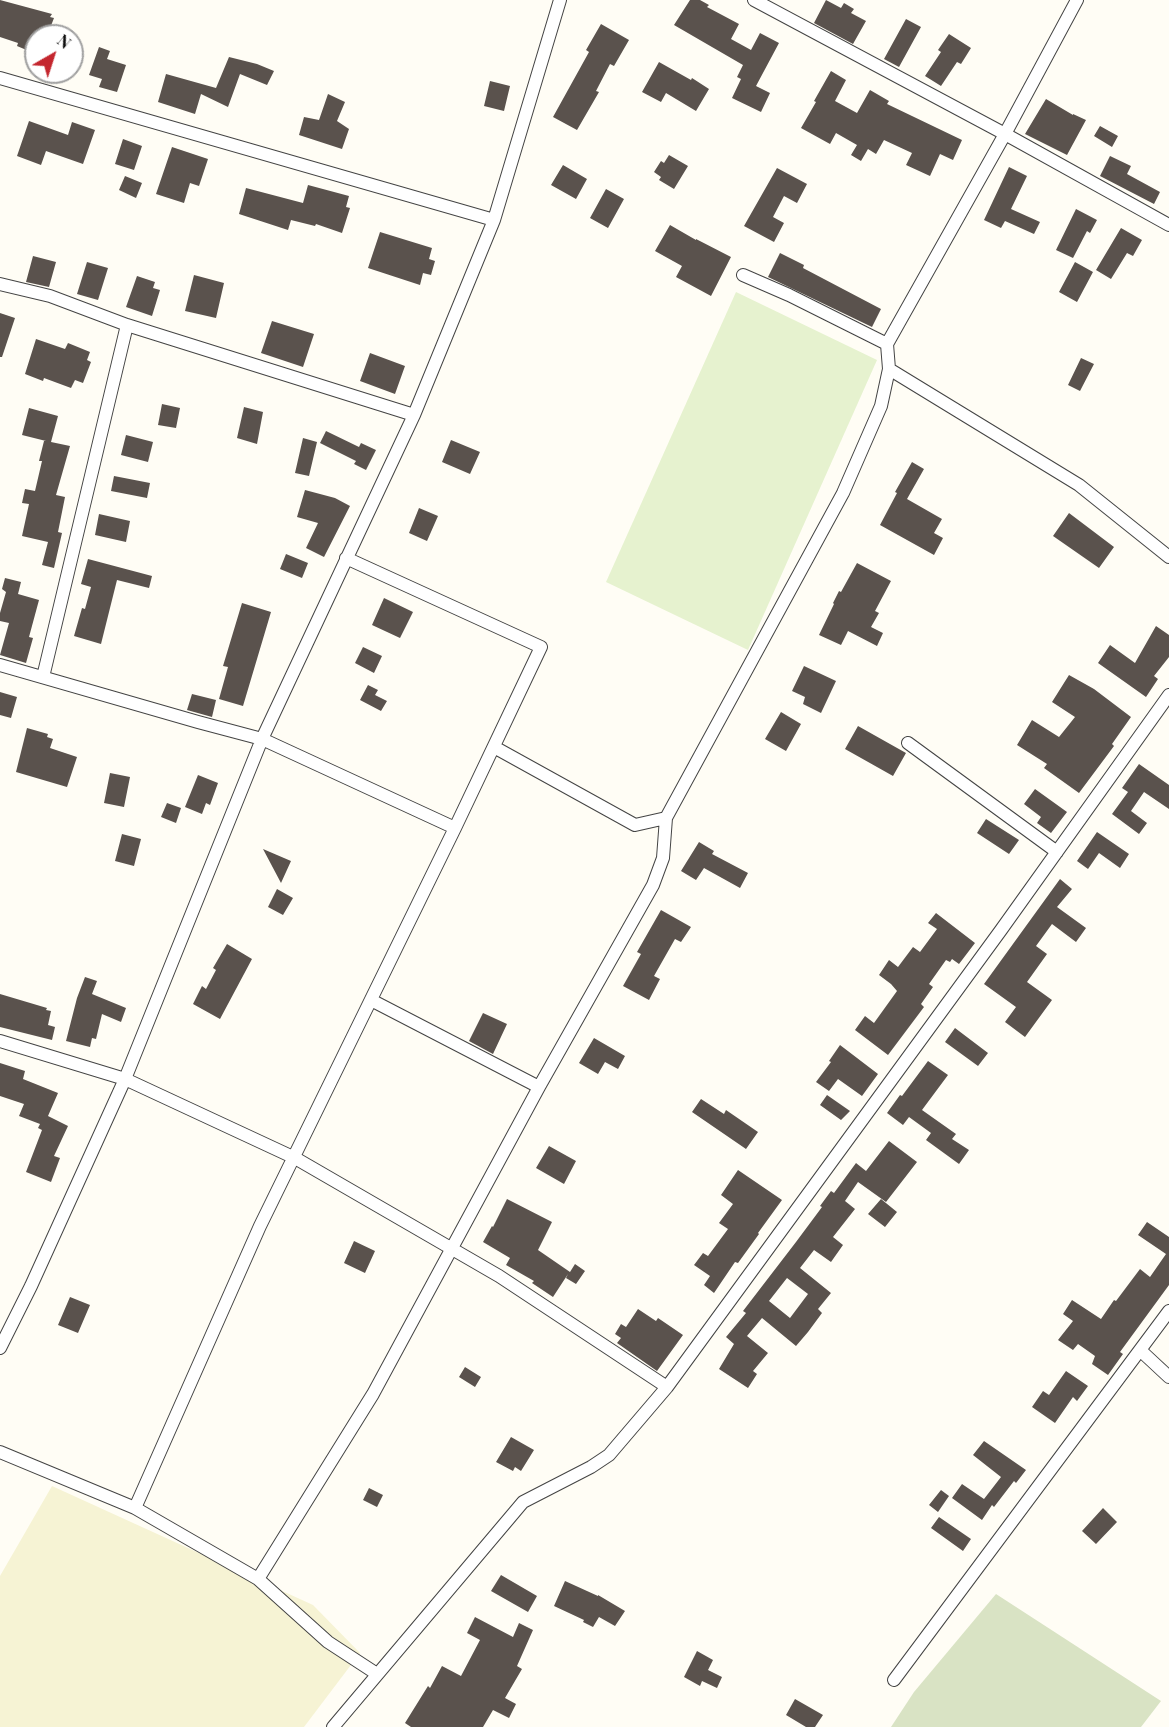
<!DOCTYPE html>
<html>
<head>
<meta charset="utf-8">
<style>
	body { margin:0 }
	#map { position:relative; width:1169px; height:1727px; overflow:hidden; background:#fffdf5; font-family:"Playfair Display",serif }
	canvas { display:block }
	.north { position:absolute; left:24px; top:24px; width:60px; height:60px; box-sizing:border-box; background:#fff; border:2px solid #a0a0a0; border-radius:50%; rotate:39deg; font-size:16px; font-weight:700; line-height:24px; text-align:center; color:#111 }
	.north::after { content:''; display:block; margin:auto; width:21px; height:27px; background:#c4262e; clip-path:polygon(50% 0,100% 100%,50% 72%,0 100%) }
</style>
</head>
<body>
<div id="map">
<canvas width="1169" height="1727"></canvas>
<div class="north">N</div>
</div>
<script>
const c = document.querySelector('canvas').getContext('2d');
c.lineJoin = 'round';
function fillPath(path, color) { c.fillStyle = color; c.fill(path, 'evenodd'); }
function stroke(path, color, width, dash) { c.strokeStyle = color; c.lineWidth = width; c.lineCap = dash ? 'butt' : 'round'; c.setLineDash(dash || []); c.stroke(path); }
const farmland = new Path2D(`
	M52 1486 313 1605 360 1653 304 1727H0V1576Z`);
const cemetery = new Path2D(`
	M996 1594 1161 1701 1141 1727H891L914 1692Z`);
const pitch = new Path2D(`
	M736 292 877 360 748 650 606 582Z`);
const building = new Path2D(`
	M0 0 52 14 50 17 54 18 47 36H36V54L17 46 18 43 0 37Z
	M690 0H700L709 5 707 7 739 24 731 39 751 50 760 33 779 43 756 86 770 93 761 112 732 98 741 79 737 77 743 65 674 25Z
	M826 0 841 8 844 3 854 9 851 13 866 21 853 44 814 23Z
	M906 19 921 27 899 67 884 59Z
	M601 24 629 40 614 66 610 64 596 91 599 92 577 130 553 117 589 52 586 50Z
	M949 34 971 48 961 64 957 62 941 86 925 76 941 52 938 50Z
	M99 47 110 51 107 59 126 65 117 92 99 87 102 79 89 75Z
	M229 57 257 64 274 71 267 85 240 74 228 107 201 94 195 114 158 102 166 74 216 88Z
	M659 62 691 80 692 78 709 89 696 111 666 93 661 102 642 92Z
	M831 71 846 80 835 101 857 113 870 90 889 101 887 104 962 140 953 160 940 154 930 176 906 165 912 153 884 140 876 154 868 149 861 161 851 155 857 145 836 133 830 144 801 128 816 102 814 101Z
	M490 81 510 86 504 111 484 106Z
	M328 94 345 102 337 121 349 129 342 149 299 135 304 117 319 120Z
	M1046 99 1073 115V114L1086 120 1067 155 1025 134Z
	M29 121 68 135 72 122 95 130 83 164 46 151 41 165 17 156Z
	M1100 126 1118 136 1112 147 1094 136Z
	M123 139 142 146 134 170 115 164Z
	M172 147 208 159 199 186 190 183 184 203 156 194Z
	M669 155 688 166 674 189 659 180 661 177 654 172 661 161 664 163Z
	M1110 156 1131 166 1127 174 1160 192 1154 204 1100 176Z
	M563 165 587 179 576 199 551 185Z
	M1009 167 1027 176 1011 209 1040 222 1034 234 1005 221 1001 228 984 220Z
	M777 168 807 184 797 203 784 196 773 217 784 223 774 242 744 226Z
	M125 176 142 183 136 198 119 190Z
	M308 185 349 196 346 207 350 208 342 233 316 224 315 226 291 220 288 230 239 214 246 188 303 203Z
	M606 189 624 199 608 228 590 218Z
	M1076 209 1097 220 1090 233 1087 231 1073 258 1056 250Z
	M670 225 696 240V239L731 257 711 296 676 277 682 266 655 251Z
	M1121 228 1142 240 1133 256 1127 253 1111 279 1096 270Z
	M380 232 432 248 429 259 435 261 431 275 423 273 420 285 368 268Z
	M780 253 804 265 803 268 881 309 872 327 768 277Z
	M33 256 56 262 49 287 26 282Z
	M87 262 108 268 98 300 77 294Z
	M1075 262 1093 272 1077 302 1059 292Z
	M194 275 224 283 216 318 185 311Z
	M137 276 155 282 153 288 160 290 152 316 126 307Z
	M0 313 15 318 2 357H0Z
	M272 321 314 334 303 367 261 353Z
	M36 339 65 349 68 343 90 352 87 360 91 362 83 383 75 380 71 388 44 378 43 381 25 374Z
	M370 353 405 366 395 394 360 381Z
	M1081 358 1094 364 1080 391 1068 385Z
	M162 404 180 408 176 428 158 425Z
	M244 407 263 412 257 444 237 438Z
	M29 408 58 416 51 442 70 446 56 495 65 497 58 532 62 533 54 568 42 565 48 542 22 536 29 504 22 503 25 489 35 491 42 461H39L44 441H46L22 435Z
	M326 431 359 447 361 443 376 450 366 470 354 464 356 461 320 443Z
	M126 435 153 442 148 462 121 455Z
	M303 438 317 442 309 476 295 473Z
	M451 440 480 452 470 474 442 462Z
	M912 462 924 469 907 499 942 519 934 533 943 538 934 555 880 525 897 493 895 492Z
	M114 476 150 483 147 498 111 491Z
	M305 490 335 498 350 506 324 557 306 548 318 523 297 517Z
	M419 508 438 516 427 541 409 533Z
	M1069 513 1114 547 1099 568 1053 536Z
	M99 514 130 521 126 542 95 535Z
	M286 554 308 563 302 578 280 569Z
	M88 559 152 576 149 588 117 580 101 644 74 636 82 608 85 609 91 587 81 584Z
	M857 563 891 581 875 611 879 613 871 627 883 633 877 646 848 631 841 645 819 635 834 604 833 603 839 591 841 592Z
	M5 578 21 582 18 594 39 600 29 637 33 638 26 663 0 655 9 623 0 621V613L6 592 2 589Z
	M384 598 413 612 400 638 372 625Z
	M242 603 271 612 243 706 219 699 228 667 223 666Z
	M1156 626 1169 635V657L1154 676 1158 679 1146 697 1098 663 1110 645 1135 663Z
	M363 647 382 656 374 673 355 663Z
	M804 666 836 681 821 713 803 704 805 697 792 691Z
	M1069 675 1094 689 1131 717 1112 744 1114 746 1079 793 1044 768 1047 764 1017 745 1032 720 1059 737 1075 717 1052 702Z
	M368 685 378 690 375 695 387 701 381 711 360 700Z
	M0 692 17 697 11 718 0 715Z
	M192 694 216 700 212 717 187 710Z
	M781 712 801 724 786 751 765 739Z
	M858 726 906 753 893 776 845 749Z
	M27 728 48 734 47 737 53 739 50 748 77 757 67 787 16 772Z
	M1139 764 1169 785V809L1144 792 1131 811 1147 823 1139 834 1112 814 1128 792 1122 788Z
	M110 773 130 777 124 807 104 803Z
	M198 775 218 783 210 805 206 803 202 814 185 807Z
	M1035 789 1067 812 1051 833 1037 823 1041 817 1024 804Z
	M167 803 181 808 176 823 161 817Z
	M986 819 1019 840 1009 854 977 833Z
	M1097 832 1129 854 1120 868 1099 853 1088 869 1077 861Z
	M122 834 141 839 134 866 115 861Z
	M699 842 714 851 712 854 748 873 740 888 704 868 696 880 681 871Z
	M263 849 291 861 281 883Z
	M1060 879 1072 889 1057 907 1086 928 1076 942 1052 924 1036 946 1047 954 1027 982 1052 1000 1025 1037 1005 1022 1016 1007 984 984Z
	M277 889 293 898 283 915 268 907Z
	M661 910 691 927 681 942 675 939 654 976 660 979 649 1000 623 986 641 954 637 952Z
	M936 913 975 943 959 964 952 959 950 962 946 960 929 984 933 987 921 1004 924 1007 888 1055 855 1030 865 1016 874 1023 897 991 891 984 879 975 889 960 898 967 913 947 920 952 937 929 928 923Z
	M227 944 252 959 220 1019 193 1004 202 986 206 989 216 970 213 968Z
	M85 977 97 981 92 994 126 1008 121 1022 102 1014 96 1039 92 1038 90 1047 66 1041 77 998Z
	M0 994 47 1008 46 1010 51 1011 48 1025 55 1027 52 1040 0 1027Z
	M483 1013 507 1024 493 1054 469 1041Z
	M955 1028 988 1053 978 1066 945 1042Z
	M594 1038 625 1056 618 1069 605 1062 598 1074 579 1063Z
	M840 1045 878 1074 862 1096 838 1079 829 1091 816 1082 831 1062 829 1061Z
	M928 1061 948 1075 922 1110 956 1134 952 1139 969 1150 959 1164 926 1140 931 1133 909 1117 903 1125 887 1113 900 1095 902 1096Z
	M0 1063 25 1071 23 1079 58 1093 48 1116 68 1126 54 1156 60 1158 51 1182 26 1172 42 1130 38 1128 40 1124 19 1116 24 1104 0 1096Z
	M827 1095 850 1111 841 1120 820 1105Z
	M701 1099 724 1114 726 1110 758 1132 746 1149 692 1112Z
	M889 1141 917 1162 886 1202 858 1182 845 1201 855 1209 833 1237 843 1245 831 1262 814 1250 800 1268 831 1293 818 1309 822 1313 808 1332 796 1346 762 1318 747 1336 768 1353 753 1371 757 1374 748 1388 719 1369 734 1344 726 1337 746 1313 743 1311 796 1242 822 1207 820 1206 831 1191 834 1193 856 1163 866 1171ZM787 1278 808 1294 790 1318 769 1301Z
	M549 1146 576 1161 564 1184 536 1168Z
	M738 1170 782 1200 758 1233 759 1234 738 1263 735 1262 714 1293 704 1285 710 1276 694 1265 703 1253 708 1256 728 1229 719 1223 733 1204 721 1195Z
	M507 1199 552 1222 538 1250 570 1272 575 1264 585 1271 576 1284 566 1278 568 1274 553 1297 532 1283 534 1281 506 1265 510 1258 483 1242 492 1226 493 1227Z
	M881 1199 897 1212 885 1227 868 1214Z
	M1147 1222 1169 1237V1285L1120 1352 1123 1354 1108 1375 1092 1364 1095 1356 1078 1344 1073 1350 1058 1340 1073 1321 1063 1314 1072 1300 1101 1319 1114 1300 1116 1301 1140 1269 1150 1277 1166 1254 1138 1235Z
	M354 1241 375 1251 365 1273 344 1263Z
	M70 1297 90 1305 78 1333 58 1325Z
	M638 1309 656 1321 658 1318 683 1335 657 1371 617 1343 621 1338 615 1334 621 1324 626 1327Z
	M465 1367 481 1377 475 1387 459 1377Z
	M1066 1371 1088 1386 1077 1401 1073 1397 1055 1423 1032 1407 1043 1391 1049 1395Z
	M511 1437 534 1450 521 1471 515 1467 513 1471 496 1462Z
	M984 1441 1026 1470 1016 1483 1014 1481 994 1507 992 1505 982 1520 952 1498 962 1484 984 1499 1001 1477 973 1455Z
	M369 1488 383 1495 377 1507 363 1500Z
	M941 1490 949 1496 938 1512 929 1505Z
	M1103 1508 1117 1522 1096 1544 1082 1531Z
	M939 1517 971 1539 963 1551 931 1528Z
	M501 1575 537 1596 528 1612 491 1591Z
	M565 1581 598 1596V1595L625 1611 615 1626 599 1617 593 1627 583 1622 584 1620 554 1606Z
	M475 1617 513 1637 519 1623 533 1630 517 1666 522 1669 505 1698 516 1704 509 1718 493 1710 483 1727H411L405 1723 428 1686 430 1688 442 1666 461 1676 480 1640 467 1633Z
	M697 1651 713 1660 708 1670 722 1677 717 1688 702 1681 700 1686 684 1677Z
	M795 1699 823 1715 815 1727H806L786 1715Z`);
const street = new Path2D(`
	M754 0 1005 134 1169 225
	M0 78 494 220 560 0
	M743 275 789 295 887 344
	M0 284 50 296 127 325 414 415
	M889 369 1079 485 1169 557
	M0 665 198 722 262 739 455 828
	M43 677 127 325
	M908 743 1057 852
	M494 747 635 825 666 818
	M371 1000 539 1087
	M0 1041 125 1079 262 739 414 415 494 220
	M0 1348 31 1286 125 1079 295 1158 499 1276 667 1387
	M1140 1350 1169 1377
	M0 1452 135 1508 258 1579 328 1642 377 1674
	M135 1508 260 1226 455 828 541 647 346 558
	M258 1579 373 1394 539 1087 653 885 663 858 666 818 843 493 881 406 889 369 887 344 1005 134 1077 0
	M894 1680 1169 1311
	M333 1727 523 1502 591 1467 609 1455 667 1387 1001 930 1169 695`);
fillPath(farmland, '#f6f3d4');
fillPath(cemetery, '#d9e3c4');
fillPath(pitch, '#e6f2cf');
fillPath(building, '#5a524d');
stroke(street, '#444', 14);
stroke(street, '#fff', 12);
</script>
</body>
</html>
